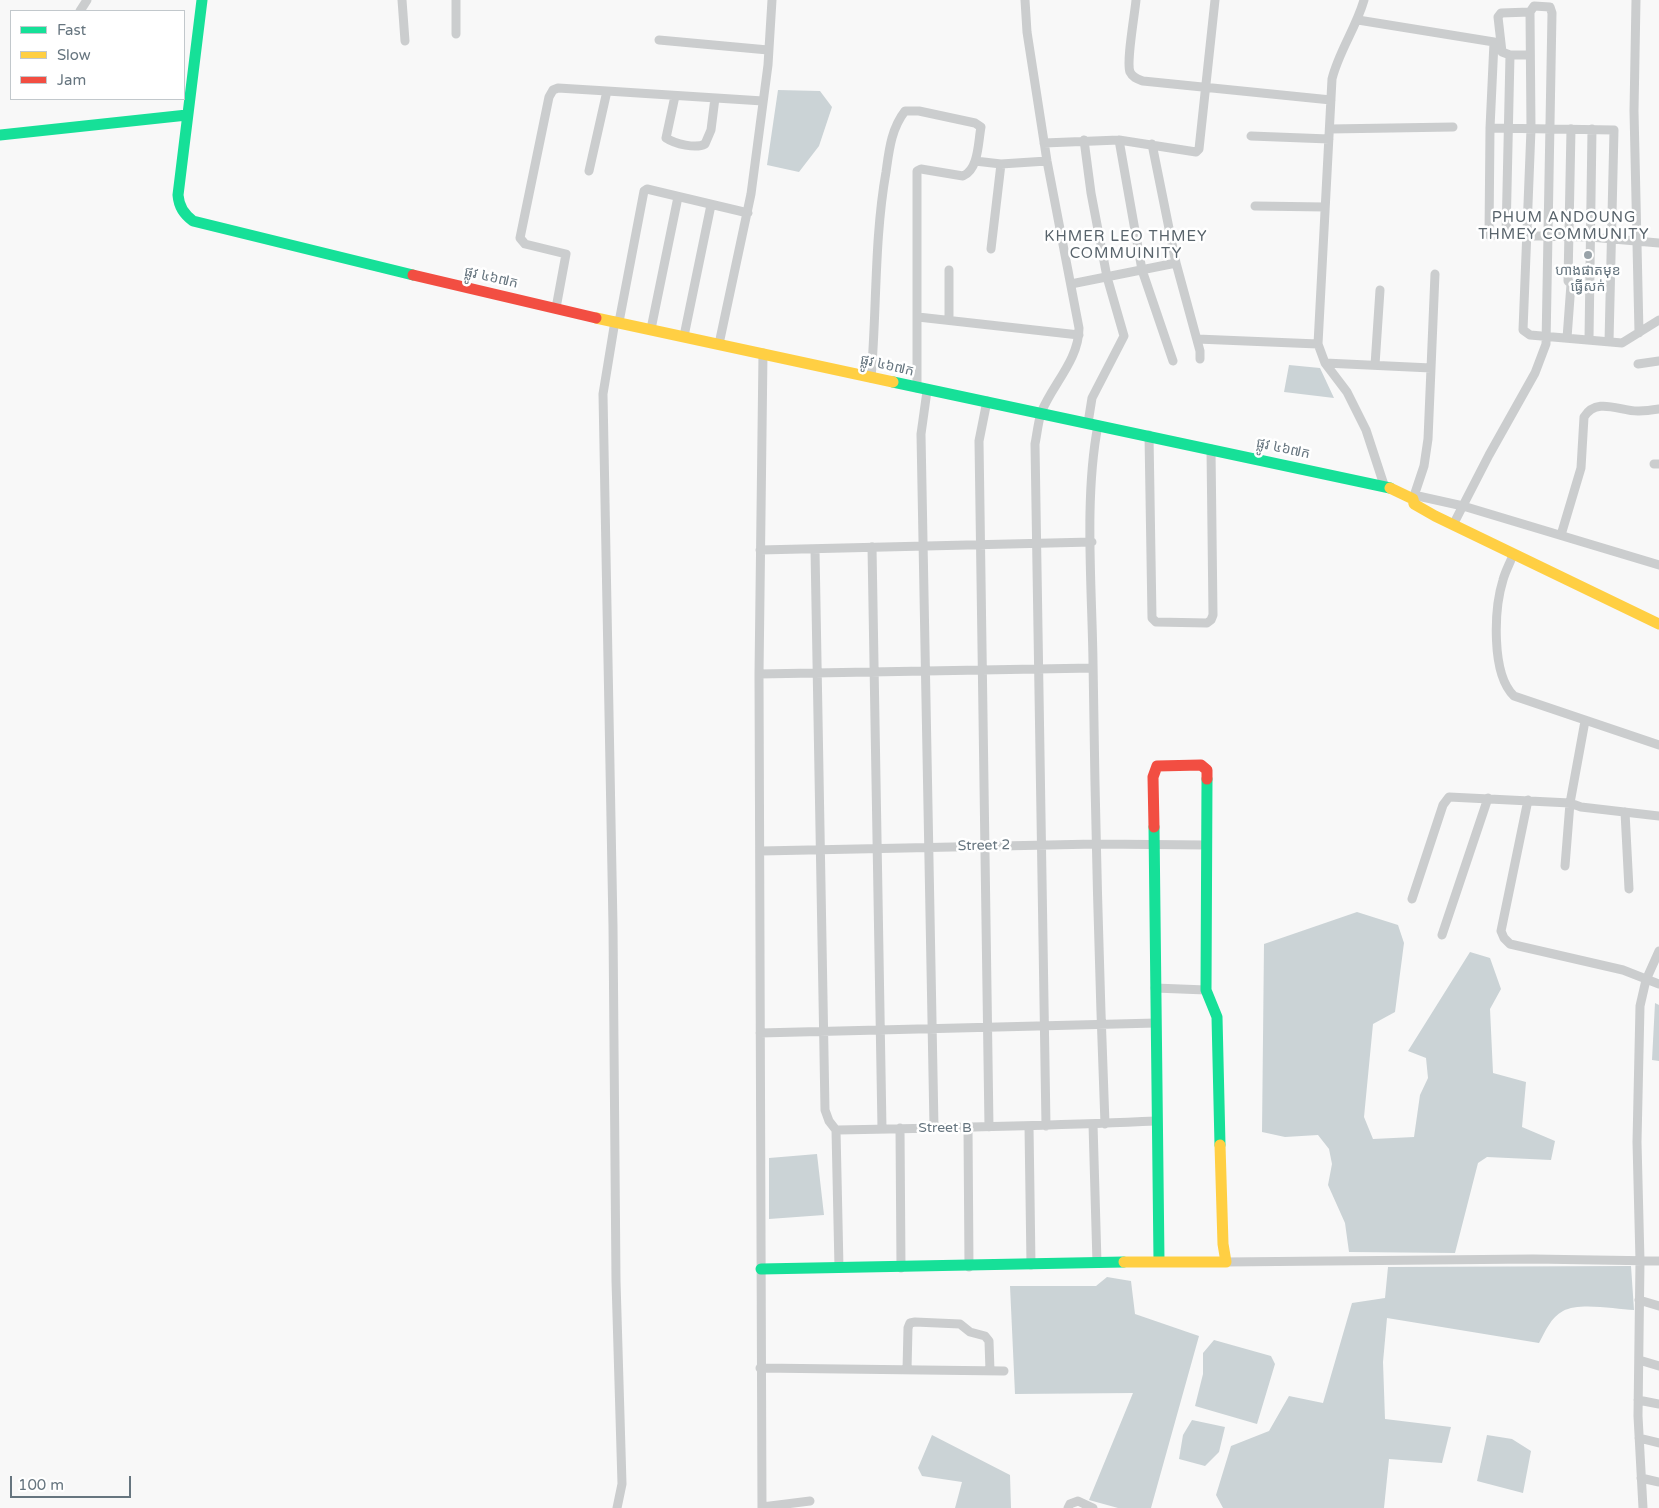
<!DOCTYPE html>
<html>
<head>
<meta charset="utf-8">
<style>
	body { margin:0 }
	#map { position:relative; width:1659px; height:1508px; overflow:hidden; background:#f8f8f8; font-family:"Varela Round",sans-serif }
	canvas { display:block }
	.legend { position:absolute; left:10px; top:10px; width:175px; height:90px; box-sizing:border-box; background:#fff; border:1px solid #c2c8cc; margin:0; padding:6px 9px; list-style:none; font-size:15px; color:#66757f }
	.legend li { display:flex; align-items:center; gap:10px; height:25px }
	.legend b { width:25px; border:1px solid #c2c8cc }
	.scale { position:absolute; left:10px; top:1476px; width:121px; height:22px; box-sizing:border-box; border:2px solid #66757f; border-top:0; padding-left:6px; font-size:15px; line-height:18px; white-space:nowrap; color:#66757f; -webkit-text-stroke:4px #fff; paint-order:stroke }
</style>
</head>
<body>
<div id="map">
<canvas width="1659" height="1508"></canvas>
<ul class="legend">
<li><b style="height:6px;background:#16e098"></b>Fast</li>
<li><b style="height:6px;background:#ffcf43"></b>Slow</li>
<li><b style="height:6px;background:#f24e42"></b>Jam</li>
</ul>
<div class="scale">100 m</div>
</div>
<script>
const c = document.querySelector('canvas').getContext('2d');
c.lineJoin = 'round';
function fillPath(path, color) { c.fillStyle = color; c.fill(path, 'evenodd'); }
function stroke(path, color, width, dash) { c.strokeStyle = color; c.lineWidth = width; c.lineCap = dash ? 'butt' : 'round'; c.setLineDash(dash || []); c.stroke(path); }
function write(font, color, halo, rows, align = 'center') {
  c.font = font + ' "Varela Round","Noto Sans Khmer",sans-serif'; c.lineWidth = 5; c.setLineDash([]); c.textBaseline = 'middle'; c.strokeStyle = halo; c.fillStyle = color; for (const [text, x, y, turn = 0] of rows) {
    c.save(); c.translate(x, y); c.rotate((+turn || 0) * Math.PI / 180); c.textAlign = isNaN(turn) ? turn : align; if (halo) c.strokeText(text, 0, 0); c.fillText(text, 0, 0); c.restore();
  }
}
const water = new Path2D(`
	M778 90 820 91 832 107 819 146 799 172 767 165Z
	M1289 365 1320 368 1334 398 1284 392Z
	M1357 912 1398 925 1404 943 1395 1012 1373 1024 1364 1117 1373 1139 1414 1137 1420 1095 1428 1078 1426 1058 1408 1051 1470 952 1490 958 1501 989 1490 1009 1493 1073 1526 1082 1522 1127 1555 1141 1551 1160 1487 1157 1478 1163 1455 1253 1349 1252 1345 1223 1328 1185 1332 1164 1329 1149 1318 1135 1285 1137 1262 1132 1264 944Z
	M1655 1003 1659 1005V1061L1652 1060Z
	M817 1154 824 1215 769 1219V1158Z
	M1631 1266 1634 1310C1615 1309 1579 1302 1563 1311 1551 1317 1545 1332 1539 1343L1387 1318 1383 1362 1385 1419 1451 1427 1442 1463 1389 1459 1384 1508H1223L1216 1495 1231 1446 1269 1431 1289 1396 1323 1403 1352 1303 1385 1298 1388 1267Z
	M1107 1277 1131 1281 1135 1314 1199 1336 1151 1508H1118L1089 1500 1133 1393 1015 1394 1010 1286H1096Z
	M1214 1340 1271 1356 1275 1364 1257 1424 1195 1406 1203 1374V1353Z
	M1192 1420 1225 1427 1219 1452 1205 1466 1179 1459 1183 1435Z
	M932 1435 1010 1475 1011 1508H955L962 1482 922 1476 918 1468Z
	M1487 1435 1512 1439 1531 1451 1523 1493 1477 1481Z`);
const street = new Path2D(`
	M402 0 405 41
	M456 0V34
	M1025 0 1027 32 1047 161 1079 328C1079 360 1052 385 1041 413 1038 423 1037 434 1035 444L1046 1126
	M1136 0C1135 13 1126 62 1130 72 1133 78 1138 79 1143 81L1331 100
	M1364 0C1356 28 1339 51 1332 79L1318 344 1325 363 1347 392 1366 430 1384 485
	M1636 0 1634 111 1639 333
	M80 11 87 0
	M1358 20 1494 42 1490 128 1489 235 1590 237 1659 243
	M659 40 768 50
	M1530 55H1510L1502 52 1498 17 1501 13 1530 12 1531 129 1523 330 1530 335 1622 343 1659 320
	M607 91 763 101
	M675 96 666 138C675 144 696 149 705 144L711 130 715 98
	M1490 128 1614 130 1609 342
	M1330 129 1453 127
	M1251 136 1329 139
	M1084 140 1091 193 1107 277 1124 336 1092 398 1088 423
	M1119 140 1142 270 1173 361
	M1044 143 1119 140 1196 152 1199 149 1215 0
	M1152 144 1176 263 1200 351V359
	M975 161 1001 164
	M1255 206 1325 207
	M1506 235 1510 55
	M991 249 1001 164 1047 161
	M1071 284 1176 263
	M556 308 566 254 525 244 520 238 549 97 553 90 558 88 607 91 589 171
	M918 317 1079 335
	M949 320V270
	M615 321 603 394 613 926 616 1281 622 1484 617 1508
	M619 322 644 191 647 189 748 213
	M651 329 678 197
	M684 336 711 205
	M1567 338 1571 284 1568 281 1571 129
	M1197 339 1318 344
	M1589 339 1592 129
	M719 344 751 194 768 65 772 0
	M1325 363 1431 368
	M1638 364 1659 361
	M1375 365 1380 290
	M871 378C877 309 874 240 886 172 889 151 891 129 905 111H919L975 123 981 127C978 142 979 169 963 176L921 169 917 171V388
	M927 391 921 434 934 1127
	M987 401 979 441 989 1127
	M1098 425C1084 498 1092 587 1093 662 1095 816 1099 970 1105 1124
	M1149 435 1152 618 1156 622 1207 623 1211 620 1213 615 1211 449
	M1654 464H1659
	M1413 499 1418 496 1463 506 1659 565
	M1413 499 1424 466 1428 439 1435 274
	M1453 525 1489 455 1535 373 1546 344 1552 13 1550 7 1534 6 1530 12
	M1561 535 1581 468 1584 417C1597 396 1621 412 1639 411 1646 411 1653 410 1659 409
	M872 547 882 1129
	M815 549 825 1110 829 1121 836 1130
	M760 550 1092 542
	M1513 555C1510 563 1505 572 1503 580 1494 609 1491 674 1514 696L1659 745
	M759 674 1093 668
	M1528 800 1501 931 1504 938 1510 944 1623 970 1659 984
	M1625 812 1629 889
	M761 851 1096 844 1206 845
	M1565 866 1570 803 1581 807 1659 816
	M1412 899 1443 805 1449 797 1570 803 1585 721
	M1442 935 1488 798
	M1155 988 1206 990
	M760 1033 1156 1023
	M1093 1124 1097 1263
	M1029 1126 1031 1265
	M900 1128 901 1268
	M968 1128 969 1267
	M836 1130C942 1128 1049 1126 1156 1121
	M836 1130 839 1268
	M1226 1262 1533 1259 1659 1261
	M1639 1300 1659 1306
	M1639 1360 1659 1366
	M760 1368 1004 1371
	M907 1370 908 1328 910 1323 915 1322 960 1324 970 1332 985 1336 989 1341 990 1371
	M1638 1400 1659 1404
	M1639 1438 1659 1443
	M1641 1478 1659 1482
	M762 1507 810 1501
	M762 1508 759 674 763 353
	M1068 1508 1070 1504 1078 1501 1093 1508
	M1643 1508 1638 1416 1640 1261 1637 1142 1640 1006 1646 980 1659 951`);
const fast = new Path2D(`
	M202 0 178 195C179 207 184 214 193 221L413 275
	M0 135 187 115
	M893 382 1390 488
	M1207 779 1206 990 1217 1017 1220 1145
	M1154 827 1159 1261
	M761 1269 1124 1262`);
const slow = new Path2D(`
	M596 318 893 382
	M1390 488 1413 499 1414 504 1435 516 1659 624
	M1124 1262H1226L1223 1244 1220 1145`);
const jam = new Path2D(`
	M413 275 596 318
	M1154 827 1153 777 1157 766 1201 765 1207 770V779`);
const markers = [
	[1588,255,5,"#99a3a9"]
];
const poiNames = [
	["ហាងផាតមុខ",1588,271],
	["ធ្វើសក់",1588,287]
];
const streetNames = [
	["ផ្លូវ ៤៦៧ក",491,278,13],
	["ផ្លូវ ៤៦៧ក",887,366,13],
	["ផ្លូវ ៤៦៧ក",1283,449,12],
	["Street 2",984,846,-1],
	["Street B",945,1128]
];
const neighbourhoodNames = [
	["PHUM ANDOUNG",1564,218],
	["THMEY COMMUNITY",1564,235],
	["KHMER LEO THMEY",1126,237],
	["COMMUINITY",1126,254]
];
fillPath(water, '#cbd3d6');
stroke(street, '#cbcdce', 9);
stroke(fast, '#16e098', 11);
stroke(slow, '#ffcf43', 11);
stroke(jam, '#f24e42', 11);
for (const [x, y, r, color] of markers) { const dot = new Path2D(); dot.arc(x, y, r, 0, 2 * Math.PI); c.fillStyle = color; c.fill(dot); stroke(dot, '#fff', 2); }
write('14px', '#66757f', '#fff', poiNames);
write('14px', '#66757f', '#fff', streetNames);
c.letterSpacing = '1px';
write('15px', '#58636b', '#fff', neighbourhoodNames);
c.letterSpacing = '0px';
</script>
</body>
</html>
